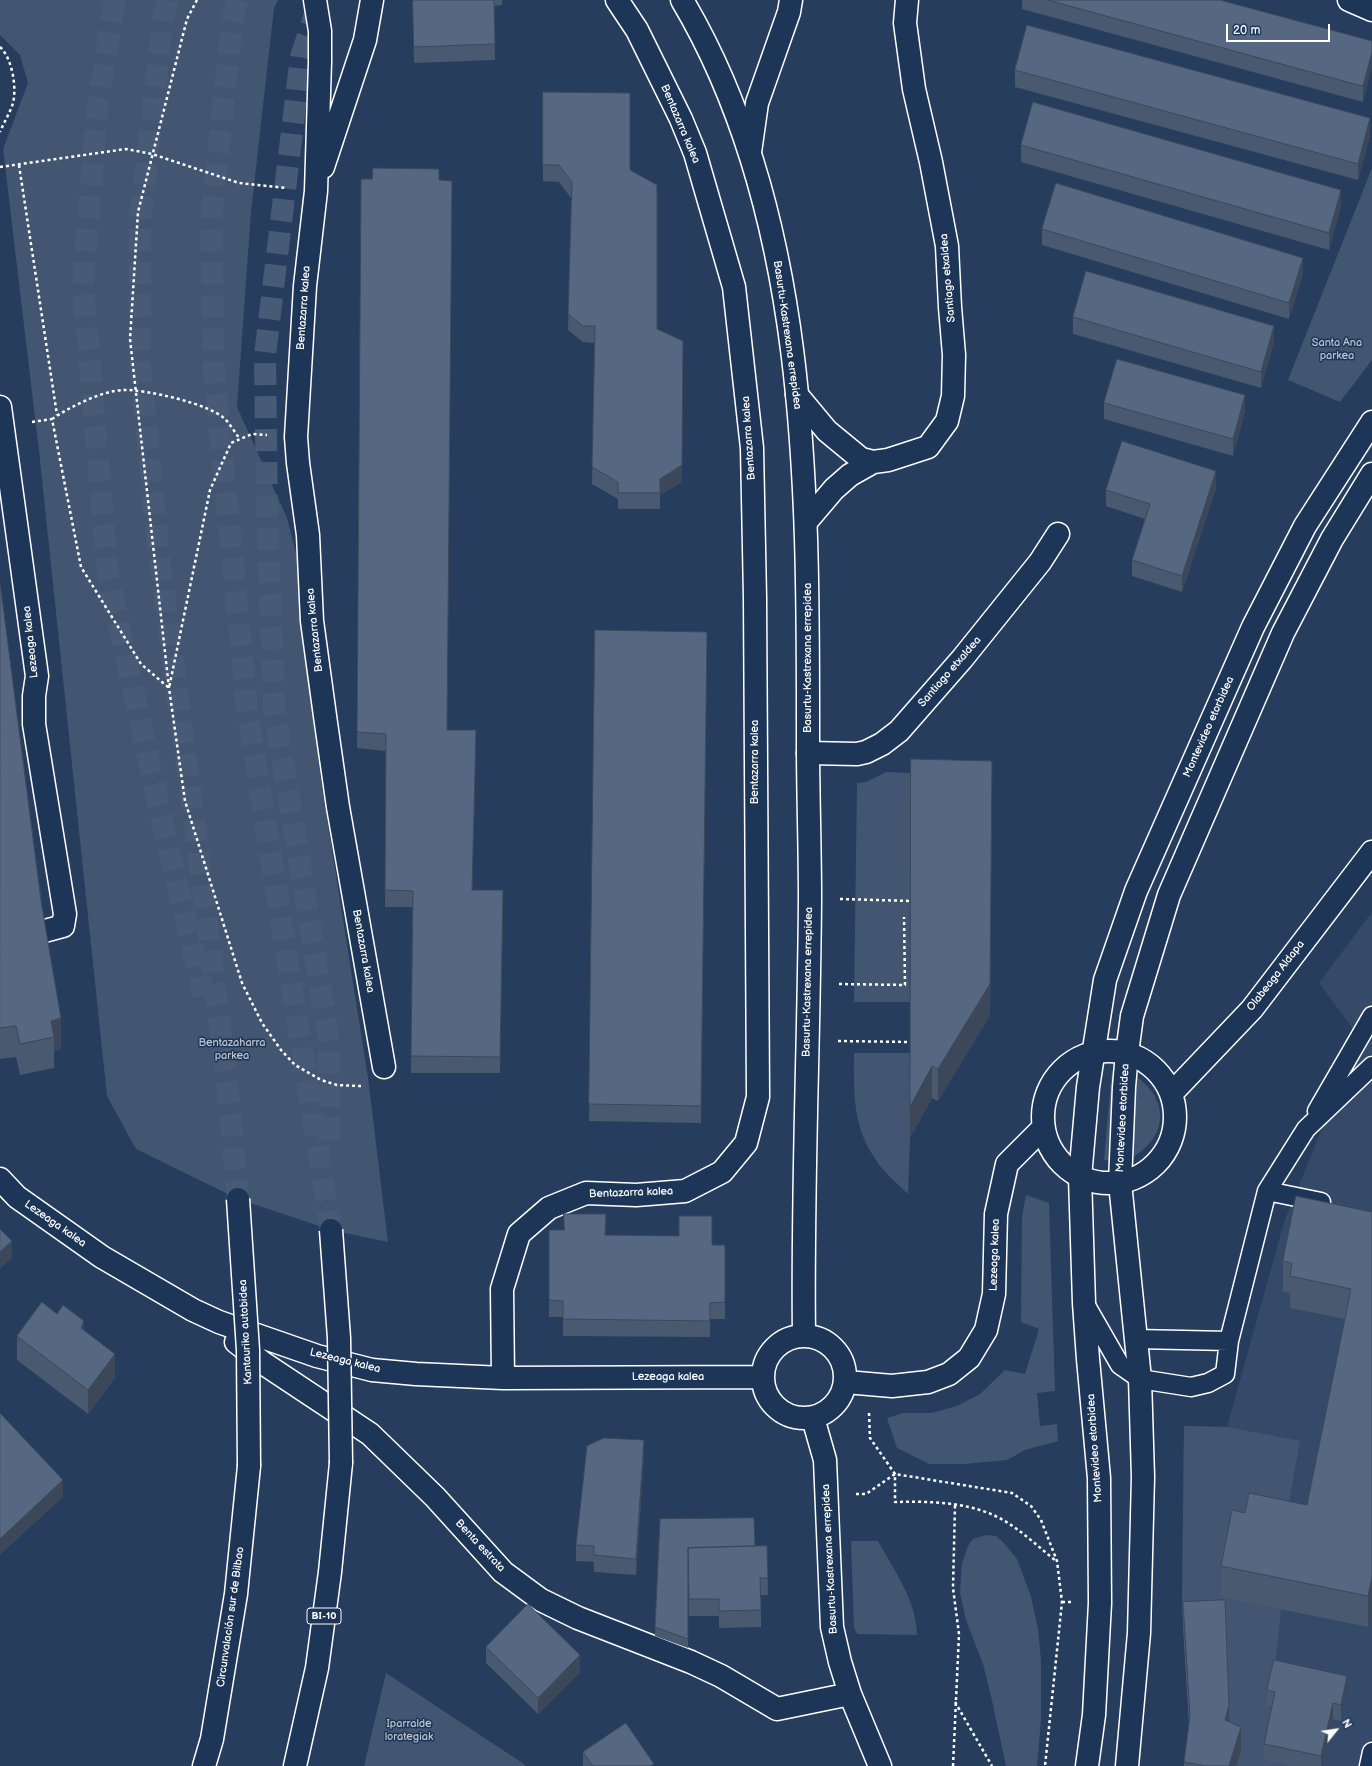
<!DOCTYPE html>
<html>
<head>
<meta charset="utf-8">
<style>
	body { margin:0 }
	#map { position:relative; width:1372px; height:1766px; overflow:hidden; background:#263d5e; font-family:"Balsamiq Sans",sans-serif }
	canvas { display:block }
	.north { position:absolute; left:1316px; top:1710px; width:40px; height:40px; -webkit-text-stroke:3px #1d3557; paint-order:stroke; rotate:60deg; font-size:11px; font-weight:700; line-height:16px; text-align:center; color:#fff }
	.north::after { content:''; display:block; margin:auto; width:14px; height:18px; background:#fff; clip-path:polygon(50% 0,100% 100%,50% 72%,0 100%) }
	.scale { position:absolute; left:1226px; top:24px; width:104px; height:18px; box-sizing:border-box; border:2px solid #fff; border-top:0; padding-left:5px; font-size:12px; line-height:14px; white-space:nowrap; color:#fff; -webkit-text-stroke:3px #1d3557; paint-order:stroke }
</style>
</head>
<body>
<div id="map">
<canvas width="1372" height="1766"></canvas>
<div class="north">N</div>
<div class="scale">20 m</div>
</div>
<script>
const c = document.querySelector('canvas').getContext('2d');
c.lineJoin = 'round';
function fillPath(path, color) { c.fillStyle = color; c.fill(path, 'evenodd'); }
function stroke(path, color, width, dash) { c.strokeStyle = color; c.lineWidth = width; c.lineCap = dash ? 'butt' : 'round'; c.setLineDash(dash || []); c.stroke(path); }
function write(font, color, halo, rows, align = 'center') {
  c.font = font + ' "Balsamiq Sans",sans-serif'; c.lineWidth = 3; c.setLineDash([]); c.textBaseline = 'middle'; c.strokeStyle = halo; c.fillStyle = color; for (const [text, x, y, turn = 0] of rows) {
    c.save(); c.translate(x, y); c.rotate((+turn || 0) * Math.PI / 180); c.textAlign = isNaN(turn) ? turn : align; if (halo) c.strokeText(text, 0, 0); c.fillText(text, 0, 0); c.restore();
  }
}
const built = new Path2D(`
	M1372 912V1766H1187L1190 1741 1182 1606 1184 1426 1227 1427 1284 1222 1359 1037 1319 983Z`);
const green = new Path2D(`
	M0 0H278L274 8 251 212 237 407 287 518 297 557 320 774 368 1078 388 1242 331 1230 238 1199 136 1149 107 1096 39 451 3 149 28 83 20 55 0 35Z
	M1372 168V360L1340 402 1288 380Z
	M886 772 911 773 910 1002H854L857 783 866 782Z
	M854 1053H910V1138L908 1194C897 1183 884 1173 876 1160 852 1126 854 1092 854 1053Z
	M1112 1070 1119 1071 1111 1161 1104 1160Z
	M1137 1077C1170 1101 1167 1137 1133 1157L1134 1097Z
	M1026 1195 1049 1203 1055 1391 1037 1393 1040 1426 1057 1424 1058 1441 1025 1450 1007 1460 964 1464H929L897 1448 887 1418 903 1413H931L957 1406 980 1394 1005 1370 1025 1374 1039 1329 1021 1322 1022 1216Z
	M1184 1426 1227 1427 1300 1441 1284 1531 1281 1609 1274 1677 1275 1708 1292 1766H1187L1190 1741 1182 1606Z
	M986 1535 996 1536 1003 1542 1017 1559 1031 1597 1038 1629 1041 1660V1720L1037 1766H1006L991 1696 983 1664 966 1620 960 1593 962 1563 968 1546 973 1539Z
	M851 1541H878C894 1570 917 1602 917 1635L857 1634 854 1627Z
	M386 1673 524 1764 525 1766H364Z`);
const highwayTunnel = new Path2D(`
	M115 0 97 109 83 286 108 576 160 812 204 996
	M168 0 163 20 140 221V365L158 547 198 850 229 1100 238 1199
	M237 0 232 23 211 218 214 370 247 709 331 1230
	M318 5 301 57 265 355 267 510 274 709 329 1041V1145`);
const path = new Path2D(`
	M197 0 187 19 138 212 130 339 169 688 185 801 242 983 262 1023 281 1050 295 1065 321 1080 337 1085 361 1086
	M0 47C12 58 17 87 13 103 10 113 4 122 0 132
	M19 165 57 415
	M0 167 126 149 152 154 239 183 286 188
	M52 419C70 407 101 391 123 390 145 389 210 404 225 419 231 425 235 433 240 439
	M32 422 52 419 81 567 141 664 169 688 210 490 231 443 252 434 267 435
	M840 899 911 901
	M839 984 905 985 904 917
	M838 1041 910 1042
	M869 1413 870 1438 895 1474V1502C933 1501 976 1502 1008 1523 1025 1534 1040 1548 1056 1561
	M856 1494H866L895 1474 1012 1493 1031 1506 1041 1520 1057 1561 1062 1602 1045 1766
	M1062 1602H1071
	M955 1702 992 1766
	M953 1766 959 1634 953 1588 955 1505`);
const lane = new Path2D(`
	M1317 1111 1372 1016
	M1267 1191 1321 1202
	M1085 1304 1120 1365 1140 1379 1191 1387 1208 1383 1225 1374 1229 1341 1267 1191 1306 1129 1372 1066
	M1135 1339 1229 1341
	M1369 1766 1372 1752`);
const street = new Path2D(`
	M315 0 320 31V62L316 191 305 286 296 437 298 463 308 535 312 621 325 716 338 807 384 1067
	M1349 0 1372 10
	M750 152 757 103 789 12 791 0
	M323 167 365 40 372 0
	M797 395 827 431 861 459 873 462
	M0 407 37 676 34 696V724L65 914 63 926 41 932
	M806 522 834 489 850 475 873 462 888 460 928 447 947 421 953 396 954 355 950 307 947 246 931 162 914 89 905 23 907 0
	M808 753 857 754 866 752 882 744 899 731 962 659 1040 562 1058 534
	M1043 1117a66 66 0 1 1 132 0a66 66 0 1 1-132 0Z
	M1171 1094 1252 1009 1372 852
	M0 1179 17 1197 102 1257 193 1310 219 1322 317 1356 372 1370 416 1374 503 1378 763 1377
	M763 1377a41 41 0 1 1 82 0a41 41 0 1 1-82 0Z
	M236 1342 263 1363 370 1434 435 1497 503 1572 541 1600 578 1618 691 1662 721 1676 777 1709 850 1694
	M503 1378 502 1289 519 1234 549 1208 586 1193 636 1195 685 1191 722 1172 746 1143 758 1097 755 598 752 448 734 287 695 153 681 119 637 30 617 0
	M846 1382 892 1386 928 1382 949 1374 969 1358 986 1330 994 1294 996 1214 1007 1164 1043 1128
	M813 1418 825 1460 832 1627 840 1662 850 1694 880 1766`);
const secondary = new Path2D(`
	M682 0C811 217 808 497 808 743 808 795 810 847 810 899 809 1045 802 1190 804 1335`);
const primary = new Path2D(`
	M1087 1766 1094 1715 1100 1603 1099 1478 1088 1359 1084 1303 1080 1177 1088 1087 1105 980 1136 891 1253 627 1305 526 1372 422
	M1127 1766 1139 1633 1143 1477 1140 1379 1120 1183 1124 1087 1127 1053 1132 1016 1169 895 1283 633 1332 539 1372 474`);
const highway = new Path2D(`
	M204 1766 212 1739 236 1594 249 1466
	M295 1766 317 1668 330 1572 341 1463`);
const highwayBridge = new Path2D(`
	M238 1199 248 1350 249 1466
	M331 1230 339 1338 341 1463`);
const wall = new Path2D(`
	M412 0H502V5L494 6 495 60 414 63Z
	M1022 0H1220L1372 41 1363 102 1022 9Z
	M1015 70 1370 135 1358 180 1015 87Z
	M543 92 630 170 657 329 682 482 660 495V509H618V499L592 484 595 343 583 342 568 330 571 198 559 182 543 181Z
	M1021 145 1341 206 1329 250 1021 162Z
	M361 179 447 730 476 747 472 890 503 907 500 1073H411L412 907H385L386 751 357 748Z
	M1042 229 1303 274 1289 319 1042 245Z
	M1073 317 1274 342 1261 388 1073 334Z
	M1104 403 1245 411 1233 456 1104 419Z
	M1216 488 1182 592 1132 576V560L1145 519 1106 506V490Z
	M0 582 61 1049 54 1051V1068L20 1075 16 1057 0 1059Z
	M595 630 707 632 701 1123 589 1121Z
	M992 792 990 1015 938 1101 932 1098 910 1138Z
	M1372 1212 1368 1627 1221 1597V1566L1245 1513 1307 1505 1345 1319 1290 1308V1293L1283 1292V1261Z
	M549 1230H564L606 1235 712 1245H725V1319H710V1337L563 1336V1317H549Z
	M57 1314 84 1330 115 1378 88 1414 17 1360V1336Z
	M644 1456 636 1575 594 1572V1562L576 1561V1545Z
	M660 1519 755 1546H767L768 1595H761V1627L719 1628V1616H689L688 1564V1648L655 1636Z
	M1183 1602 1241 1752 1236 1766H1184V1762L1189 1724 1183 1626Z
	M486 1647 580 1672 538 1714 486 1663Z
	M1267 1690 1347 1692 1341 1721 1333 1719 1323 1766H1292L1264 1760V1744L1272 1708 1267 1707Z
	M583 1752 654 1766H583Z`);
const shadedWall = new Path2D(`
	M1372 52V68L1363 102V86Z
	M1370 118V135L1358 180V164Z
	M1341 190V206L1329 250V233Z
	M1303 258V274L1289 319V303Z
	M1274 326V342L1261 388V372Z
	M683 341 682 482 660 495V479Z
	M1245 395V411L1233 456V439Z
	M1216 471V488L1182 592V576Z
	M476 730V747L472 907V890Z
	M992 761 990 1015 938 1101V1069Z
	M503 890V907L500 1073V1057Z
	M61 1018V1049L54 1051V1037L51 1021Z
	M932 1066V1098L910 1138V1107Z
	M12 1241V1258L0 1269V1252Z
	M84 1321V1346L81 1328Z
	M115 1354V1378L88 1414V1390Z
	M644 1440V1456L636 1575V1559Z
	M63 1480V1497L0 1555V1539Z
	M1372 1577V1608L1368 1627V1596Z
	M580 1655V1672L538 1714V1698Z
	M1347 1676V1692L1341 1721V1705Z
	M1333 1703V1719L1323 1766H1321V1756Z
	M1229 1705V1729L1225 1720Z
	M1241 1727V1752L1236 1766H1229Z`);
const building = new Path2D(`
	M413 0H494L495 44 414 47Z
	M1048 0H1220L1372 41V52L1363 86Z
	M1027 25 1370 118 1358 164 1015 70Z
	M543 92 630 93V170L657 185V329L683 341 682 465 660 479V493H618V482L592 467 595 326H583L568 314 572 182 559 165H543Z
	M1033 102 1341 190 1329 233 1021 145Z
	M373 168 439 169V180L452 181 447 730H476L472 890H503L500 1057 411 1056 413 891 385 890 386 734 357 732 361 179H372Z
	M1056 183 1303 258 1289 303 1042 229Z
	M1086 271 1274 326 1261 372 1073 317Z
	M1117 359 1245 395 1233 439 1104 403Z
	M1122 441 1216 471 1182 576 1132 560 1150 504 1106 490Z
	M0 582 41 901 61 1018 51 1021 54 1037 20 1044 16 1026 0 1028Z
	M595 630 707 632 701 1106 589 1104Z
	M911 759 992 761 990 984 938 1069 932 1066 910 1107Z
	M1296 1196 1372 1212V1577L1368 1596 1221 1566 1232 1510 1245 1513 1249 1493 1307 1505 1351 1289 1290 1276 1292 1263 1283 1261Z
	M564 1214H606L605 1235 679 1236V1216H712V1245H725V1302L710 1303V1321L563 1319V1301L549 1300V1230H564Z
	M0 1229 12 1241 0 1252Z
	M42 1302 57 1314 63 1305 84 1321 81 1328 115 1354 88 1390 17 1336Z
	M0 1413 63 1480 0 1539Z
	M604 1438 644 1440 636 1559 594 1555V1546L576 1545 587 1446Z
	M754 1518 755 1546 688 1548V1639L655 1627 660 1519Z
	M767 1546 768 1578H760L761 1610 719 1611V1599H689L688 1548Z
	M1225 1600 1229 1705 1225 1720 1241 1727 1229 1766H1206L1184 1762 1190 1716 1183 1602Z
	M528 1604 580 1655 538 1698 486 1647Z
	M1274 1660 1347 1676 1341 1705 1333 1703 1321 1756 1264 1744 1275 1692 1267 1690Z
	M626 1723 654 1764 650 1766H593L583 1752Z`);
const shields = [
	[324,1616,34]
];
const shieldNames = [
	["BI-10",324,1616]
];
const streetNames = [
	["Bentazarra kalea",680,124,67],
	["Santiago etxaldea",948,278,-95],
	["Bentazarra kalea",304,308,-86],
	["Basurtu-Kastrexana errepidea",787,335,82],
	["Bentazarra kalea",749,438,-94],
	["Bentazarra kalea",315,630,-96],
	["Lezeaga kalea",31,642,-96],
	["Basurtu-Kastrexana errepidea",808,658,-90],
	["Santiago etxaldea",950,672,-49],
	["Montevideo etorbidea",1209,727,-66],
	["Bentazarra kalea",755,762,-90],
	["Bentazarra kalea",363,951,80],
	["Olabeaga Aldapa",1276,976,-52],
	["Basurtu-Kastrexana errepidea",808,982,-89],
	["Montevideo etorbidea",1123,1118,-87],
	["Bentazarra kalea",631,1193,-2],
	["Lezeaga kalea",55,1224,35],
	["Lezeaga kalea",995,1255,-88],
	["Kantauriko autobidea",246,1332,-93],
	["Lezeaga kalea",345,1361,14],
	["Lezeaga kalea",668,1377],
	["Montevideo etorbidea",1095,1448,-94],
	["Benta estrata",480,1546,47],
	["Basurtu-Kastrexana errepidea",830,1559,-93],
	["Circunvalación sur de Bilbao",231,1617,-82]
];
const parkNames = [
	["Santa Ana",1337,343],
	["parkea",1337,356],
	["Bentazaharra",232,1043],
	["parkea",232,1056],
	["Iparralde",409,1724],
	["lorategiak",409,1737]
];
fillPath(built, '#344a68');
fillPath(green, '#425672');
stroke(highwayTunnel, '#475a76', 22, [22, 11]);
stroke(lane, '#fff', 21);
stroke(street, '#fff', 25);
stroke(secondary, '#fff', 25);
stroke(primary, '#fff', 25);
stroke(highway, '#fff', 25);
stroke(path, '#fff', 2.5, [3, 3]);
stroke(lane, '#1d3557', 18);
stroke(street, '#1d3557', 22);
stroke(secondary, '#1d3557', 22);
stroke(primary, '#1d3557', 22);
stroke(highway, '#1d3557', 22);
stroke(highwayBridge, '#fff', 25, []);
stroke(highwayBridge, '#1d3557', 22);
fillPath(wall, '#49596f');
fillPath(shadedWall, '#3c485a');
fillPath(building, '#556781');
stroke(building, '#3c485a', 1);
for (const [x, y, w] of shields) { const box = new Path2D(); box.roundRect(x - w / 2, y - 8, w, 16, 3); c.fillStyle = '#1d3557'; c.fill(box); stroke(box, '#fff', 1); }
write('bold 10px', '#fff', null, shieldNames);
write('11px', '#fff', '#1d3557', streetNames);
write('11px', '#bdc4ce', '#1d3557', parkNames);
</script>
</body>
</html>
